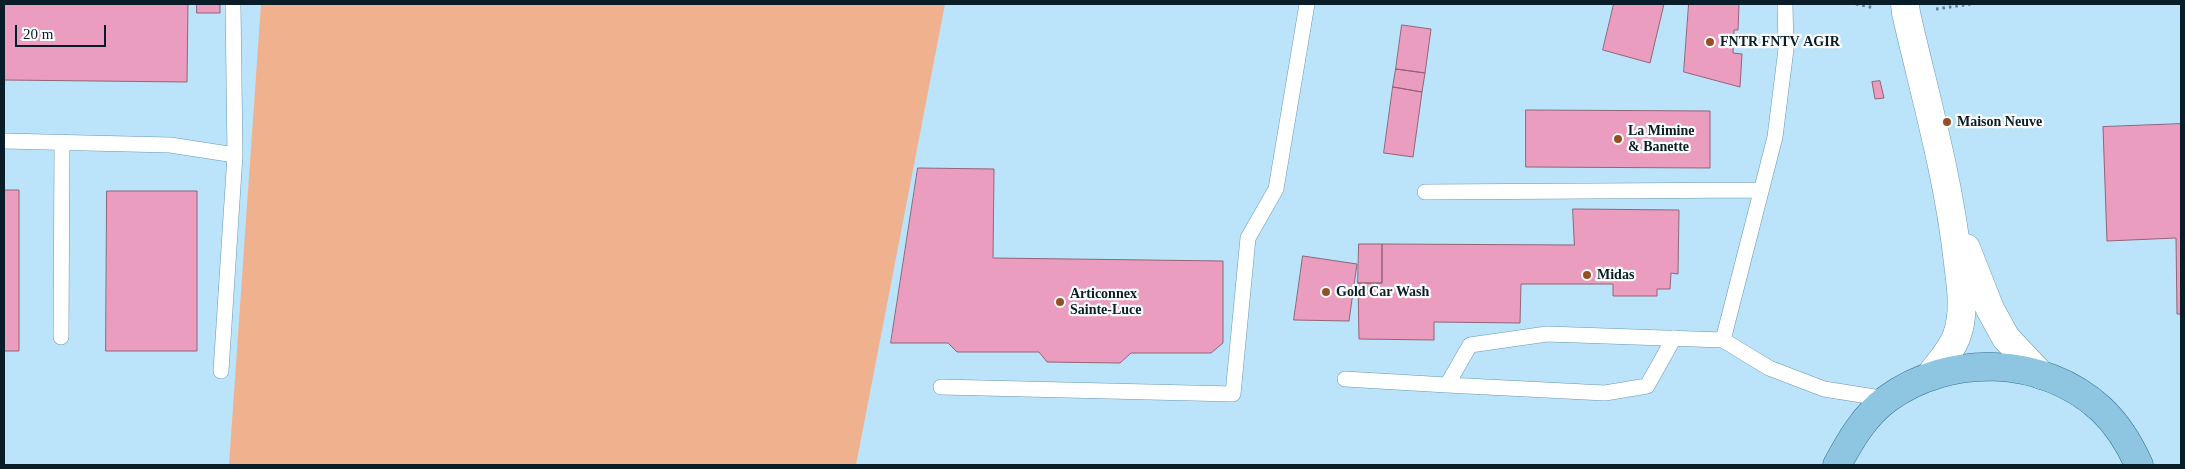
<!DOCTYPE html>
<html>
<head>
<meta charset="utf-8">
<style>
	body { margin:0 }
	#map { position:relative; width:2185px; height:469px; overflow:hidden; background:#bbe3f9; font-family:"Times New Roman",serif }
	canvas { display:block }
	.frame { position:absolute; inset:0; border:5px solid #081d27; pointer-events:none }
	.scale { position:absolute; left:15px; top:25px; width:91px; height:22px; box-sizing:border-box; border:2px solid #081d27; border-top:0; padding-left:6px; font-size:15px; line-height:18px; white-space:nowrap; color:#081d27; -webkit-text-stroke:4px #fdfdfd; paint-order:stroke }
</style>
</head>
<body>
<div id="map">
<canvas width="2185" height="469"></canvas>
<div class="frame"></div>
<div class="scale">20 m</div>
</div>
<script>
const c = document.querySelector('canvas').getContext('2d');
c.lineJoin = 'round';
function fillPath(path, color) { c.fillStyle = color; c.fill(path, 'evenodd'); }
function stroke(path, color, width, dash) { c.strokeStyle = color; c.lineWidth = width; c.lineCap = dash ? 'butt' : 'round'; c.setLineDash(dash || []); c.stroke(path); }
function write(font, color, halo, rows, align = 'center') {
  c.font = font + ' "Times New Roman",serif'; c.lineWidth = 4.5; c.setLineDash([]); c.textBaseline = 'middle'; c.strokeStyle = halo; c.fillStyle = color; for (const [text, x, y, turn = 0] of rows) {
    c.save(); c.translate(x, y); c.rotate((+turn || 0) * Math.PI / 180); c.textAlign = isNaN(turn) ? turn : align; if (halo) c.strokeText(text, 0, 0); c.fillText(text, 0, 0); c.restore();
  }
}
const green = new Path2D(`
	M261 4H945L856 465H229Z`);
const building = new Path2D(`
	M4 4H188L187 82 4 80Z
	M197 4H220V13H197Z
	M1614 4H1664L1650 63 1603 50Z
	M1689 4H1739L1738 30H1734L1733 53 1742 54 1740 87 1684 72Z
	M1402 25 1431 29 1425 73 1396 69Z
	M1396 69 1425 73 1422 92 1393 87Z
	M1880 81 1884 98 1875 99 1872 82Z
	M1393 87 1422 92 1413 157 1384 153Z
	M1526 110 1710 111V168L1526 167Z
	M2181 124V314H2177L2176 238 2107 241 2103 127Z
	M918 168 994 169 993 258 1223 261V343L1211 353H1131L1120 363 1047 362 1039 352H957L948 343H891Z
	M4 190H19V351H4Z
	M107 191H197V351H106Z
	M1573 209 1679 210 1678 274 1671 273 1670 289H1657V296H1613V284H1521L1520 323 1434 322V340L1359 339 1358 283H1382V244L1574 245Z
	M1359 244H1382V283H1358Z
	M1303 256 1357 264 1349 321 1294 320Z`);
const path = new Path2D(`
	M1856 4 1875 8
	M1936 9 1971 4`);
const lane = new Path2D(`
	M4 141 170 145 235 155
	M1425 192 1761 190
	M61 337 62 143
	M1674 338 1647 386 1605 393 1447 385 1470 345 1547 334 1723 340 1769 368 1824 389 1887 399
	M1723 340 1775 137 1786 49 1785 4
	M221 371 235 155 233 4
	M1345 379 1447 385
	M941 387 1233 394 1248 238 1276 189 1307 4`);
const street = new Path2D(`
	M1905 4 1906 13C1925 96 1949 178 1958 263 1961 286 1965 312 1957 335 1952 350 1939 363 1930 376
	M1966 248 1990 309 2006 338 2041 375`);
const primary = new Path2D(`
	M1837 465C1850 441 1864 416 1887 399 1950 353 2043 356 2101 409 2117 424 2130 445 2139 465`);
const markers = [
	[1710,42,5,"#945022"],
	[1947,122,5,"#945022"],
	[1618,139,5,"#945022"],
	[1587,275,5,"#945022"],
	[1326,292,5,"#945022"],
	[1060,302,5,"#945022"]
];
const poiNames = [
	["FNTR FNTV AGIR",1720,42],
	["Maison Neuve",1957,122],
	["La Mimine",1628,131],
	["& Banette",1628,147],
	["Midas",1597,275],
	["Gold Car Wash",1336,292],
	["Articonnex",1070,294],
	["Sainte-Luce",1070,310]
];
fillPath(green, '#f0b28e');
fillPath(building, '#ea9dbf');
stroke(building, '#926478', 1);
stroke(lane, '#6799b2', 16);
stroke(street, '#6799b2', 29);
stroke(primary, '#2e7292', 29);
stroke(path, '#638192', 3, [2.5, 4]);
stroke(lane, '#fff', 15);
stroke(street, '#fff', 28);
stroke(primary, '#8ec5e0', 28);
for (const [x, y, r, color] of markers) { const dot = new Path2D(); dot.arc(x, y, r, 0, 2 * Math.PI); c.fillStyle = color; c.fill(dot); stroke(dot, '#fdfdfd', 2); }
write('bold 14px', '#081d27', '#fdfdfd', poiNames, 'left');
</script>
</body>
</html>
